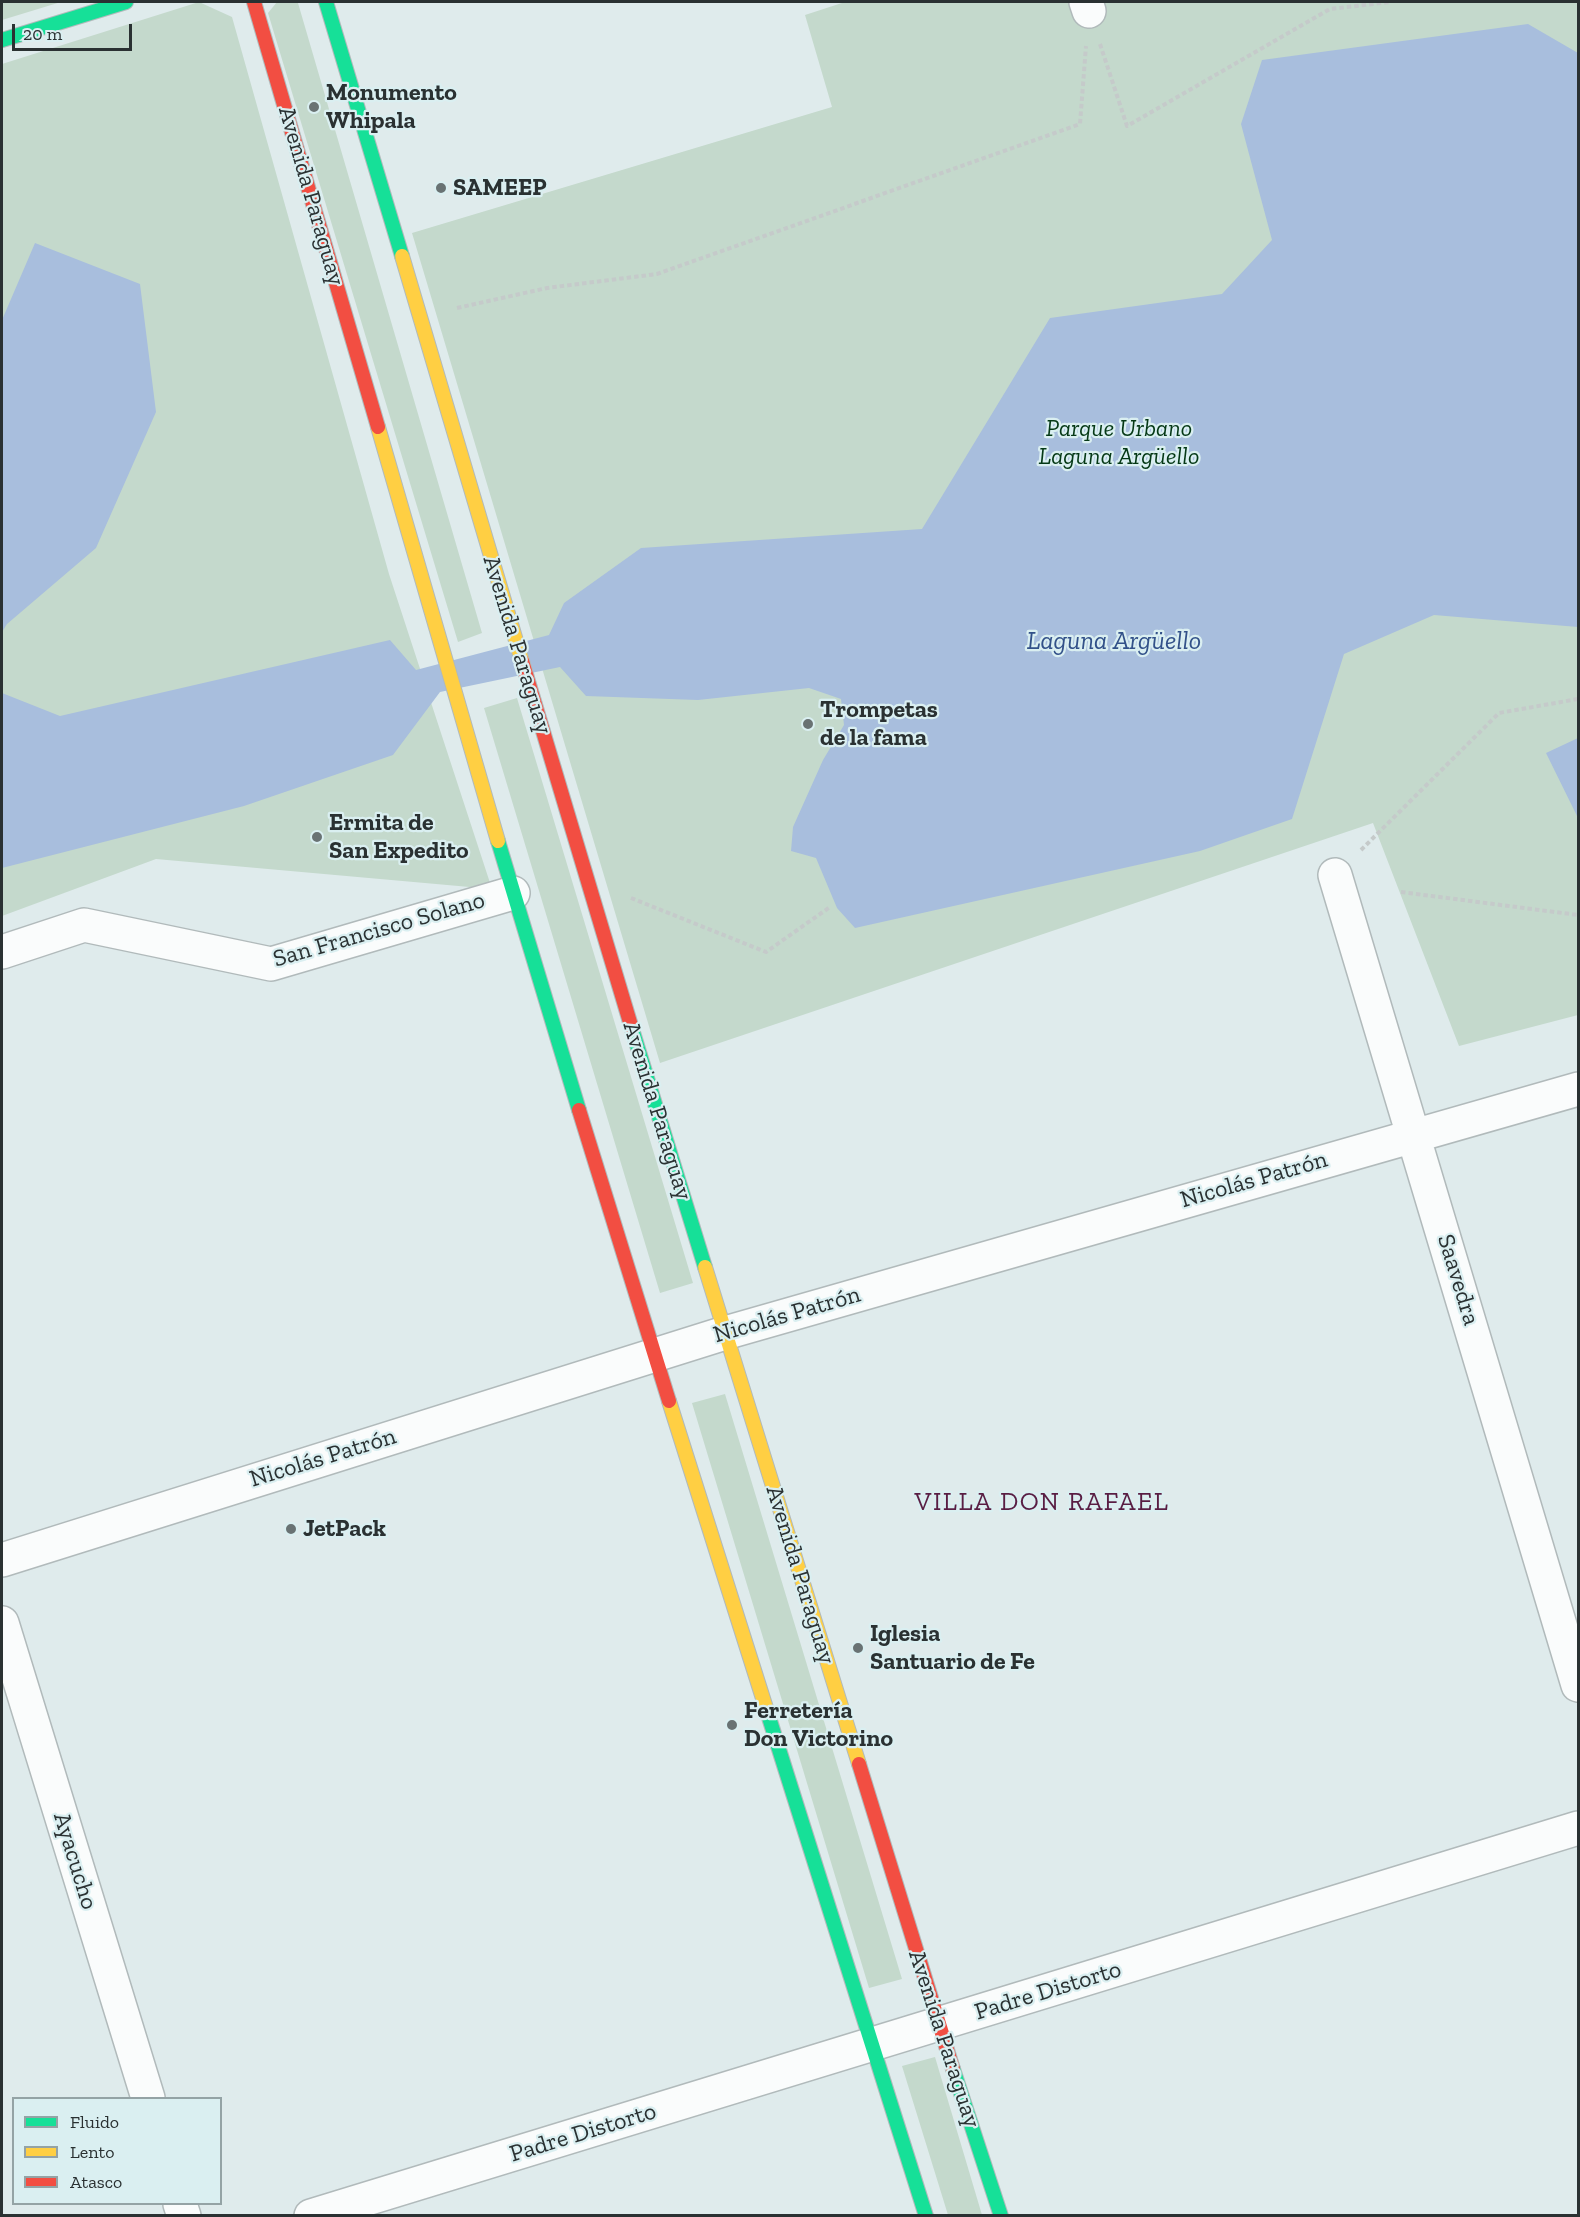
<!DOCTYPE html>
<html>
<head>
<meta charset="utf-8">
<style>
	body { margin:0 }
	#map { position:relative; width:1580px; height:2217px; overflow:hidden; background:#dfebec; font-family:"Zilla Slab",serif }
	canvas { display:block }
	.frame { position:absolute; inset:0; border:3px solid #2a3132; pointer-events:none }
	.legend { position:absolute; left:12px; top:2097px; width:210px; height:108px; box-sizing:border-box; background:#daeff1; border:2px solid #94a3a5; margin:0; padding:8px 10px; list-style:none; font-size:18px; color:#2a3132 }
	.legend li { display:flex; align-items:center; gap:12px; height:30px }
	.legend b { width:30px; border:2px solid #94a3a5 }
	.scale { position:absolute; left:12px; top:24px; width:120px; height:27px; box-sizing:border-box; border:3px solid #2a3132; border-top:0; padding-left:8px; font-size:18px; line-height:21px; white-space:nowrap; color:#2a3132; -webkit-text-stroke:4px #daeff1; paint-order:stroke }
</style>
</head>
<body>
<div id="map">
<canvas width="1580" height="2217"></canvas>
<div class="frame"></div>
<ul class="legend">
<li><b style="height:8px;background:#16e098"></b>Fluido</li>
<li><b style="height:8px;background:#ffcf43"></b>Lento</li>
<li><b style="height:8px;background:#f24e42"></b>Atasco</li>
</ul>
<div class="scale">20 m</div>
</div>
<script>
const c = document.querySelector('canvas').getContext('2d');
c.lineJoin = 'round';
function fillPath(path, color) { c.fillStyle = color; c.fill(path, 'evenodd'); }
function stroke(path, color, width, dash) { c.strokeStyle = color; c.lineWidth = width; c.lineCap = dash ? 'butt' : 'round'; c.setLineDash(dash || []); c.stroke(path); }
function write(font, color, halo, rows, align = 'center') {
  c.font = font + ' "Zilla Slab",serif'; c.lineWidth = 4.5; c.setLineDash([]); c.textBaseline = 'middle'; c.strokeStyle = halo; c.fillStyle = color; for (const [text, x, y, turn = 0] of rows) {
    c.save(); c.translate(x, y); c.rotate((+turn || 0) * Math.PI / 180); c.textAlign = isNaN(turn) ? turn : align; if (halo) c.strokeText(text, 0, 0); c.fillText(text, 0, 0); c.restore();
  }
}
const green = new Path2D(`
	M2 2H61L2 20Z
	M199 2 232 17 389 574 492 889 156 859 2 916V64Z
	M277 2 298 3 482 633 458 642 268 13Z
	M845 2H1578V1015L1459 1046 1373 823 660 1063 412 233 832 107 805 15Z
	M517 698 693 1283 660 1293 484 708Z
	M725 1394 902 1979 869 1988 692 1403Z
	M935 2057 982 2215H948L902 2066Z`);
const water = new Path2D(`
	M1528 24 1578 53V627L1434 615 1344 654 1292 819 1200 851 855 928 837 908 816 858 791 851 793 827 823 760 844 725 841 699 809 688 698 700 586 696 560 667 440 692 393 755 244 806 2 868V693L60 716 390 640 416 670 549 635 564 603 641 548 922 529 1050 318 1222 294 1272 240 1241 124 1262 60Z
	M35 243 140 284 156 412 96 548 7 624 2 632V320Z
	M1578 738V818L1546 753Z`);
const path = new Path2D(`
	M1100 44 1127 126 1330 9 1390 2
	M457 308 547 288 657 274 1080 124 1086 46
	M1361 850 1499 713 1578 699
	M1401 892 1578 915
	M631 898 766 952 830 907`);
const street = new Path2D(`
	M1086 2 1089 11
	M1335 875 1578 1685
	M2 952 84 925 271 964 513 893
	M2 1560 725 1333 1578 1089
	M2 1623 148 2098
	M180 2204 184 2216
	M311 2216 1578 1828`);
const fast = new Path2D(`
	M326 2 402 256
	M2 40 126 2
	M498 841 579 1110
	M632 1029 705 1267
	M766 1708 926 2216
	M953 2069 1001 2216`);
const slow = new Path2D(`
	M402 256 522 661
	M378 427 498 841
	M705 1267 859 1764
	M669 1401 766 1708`);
const jam = new Path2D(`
	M254 2 378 427
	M522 661 632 1029
	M579 1110 669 1401
	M859 1764 953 2069`);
const markers = [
	[314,107,6,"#697273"],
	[441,188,6,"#697273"],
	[808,724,6,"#697273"],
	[317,837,6,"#697273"],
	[291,1529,6,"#697273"],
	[858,1648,6,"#697273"],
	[732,1725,6,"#697273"]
];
const poiNames = [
	["Monumento",326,93],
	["Whipala",326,121],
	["SAMEEP",453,188],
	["Trompetas",820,710],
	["de la fama",820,738],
	["Ermita de",329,823],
	["San Expedito",329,851],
	["JetPack",303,1529],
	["Iglesia",870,1634],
	["Santuario de Fe",870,1662],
	["Ferretería",744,1711],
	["Don Victorino",744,1739]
];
const streetNames = [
	["Avenida Paraguay",311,196,74],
	["Avenida Paraguay",517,645,73],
	["San Francisco Solano",379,930,-16],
	["Avenida Paraguay",657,1111,73],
	["Nicolás Patrón",1254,1180,-16],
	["Saavedra",1458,1280,73],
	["Nicolás Patrón",787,1315,-16],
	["Nicolás Patrón",323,1458,-17],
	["Avenida Paraguay",800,1575,73],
	["Ayacucho",75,1861,73],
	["Padre Distorto",1048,1991,-17],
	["Avenida Paraguay",944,2039,72],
	["Padre Distorto",583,2133,-17]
];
const parkNames = [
	["Parque Urbano",1119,429],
	["Laguna Argüello",1119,457]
];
const waterNames = [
	["Laguna Argüello",1114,642]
];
const neighbourhoodNames = [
	["VILLA DON RAFAEL",1042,1503]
];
fillPath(green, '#c4d9cc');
fillPath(water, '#a8bedd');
stroke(street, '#b1babb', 36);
stroke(fast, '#b1babb', 16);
stroke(slow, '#b1babb', 16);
stroke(jam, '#b1babb', 16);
stroke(path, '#c5caca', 4, [4.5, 3]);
stroke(street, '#fafcfc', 33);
stroke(fast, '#16e098', 14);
stroke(slow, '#ffcf43', 14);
stroke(jam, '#f24e42', 14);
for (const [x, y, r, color] of markers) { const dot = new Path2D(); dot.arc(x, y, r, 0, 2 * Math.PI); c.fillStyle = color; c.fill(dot); stroke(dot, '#daeff1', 2); }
write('bold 24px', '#2a3132', '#daeff1', poiNames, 'left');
write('24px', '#2a3132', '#daeff1', streetNames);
write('italic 24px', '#053916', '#daeff1', parkNames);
write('italic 26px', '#325189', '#daeff1', waterNames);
c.letterSpacing = '1.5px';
write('26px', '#591d43', '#daeff1', neighbourhoodNames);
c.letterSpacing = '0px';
</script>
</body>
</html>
